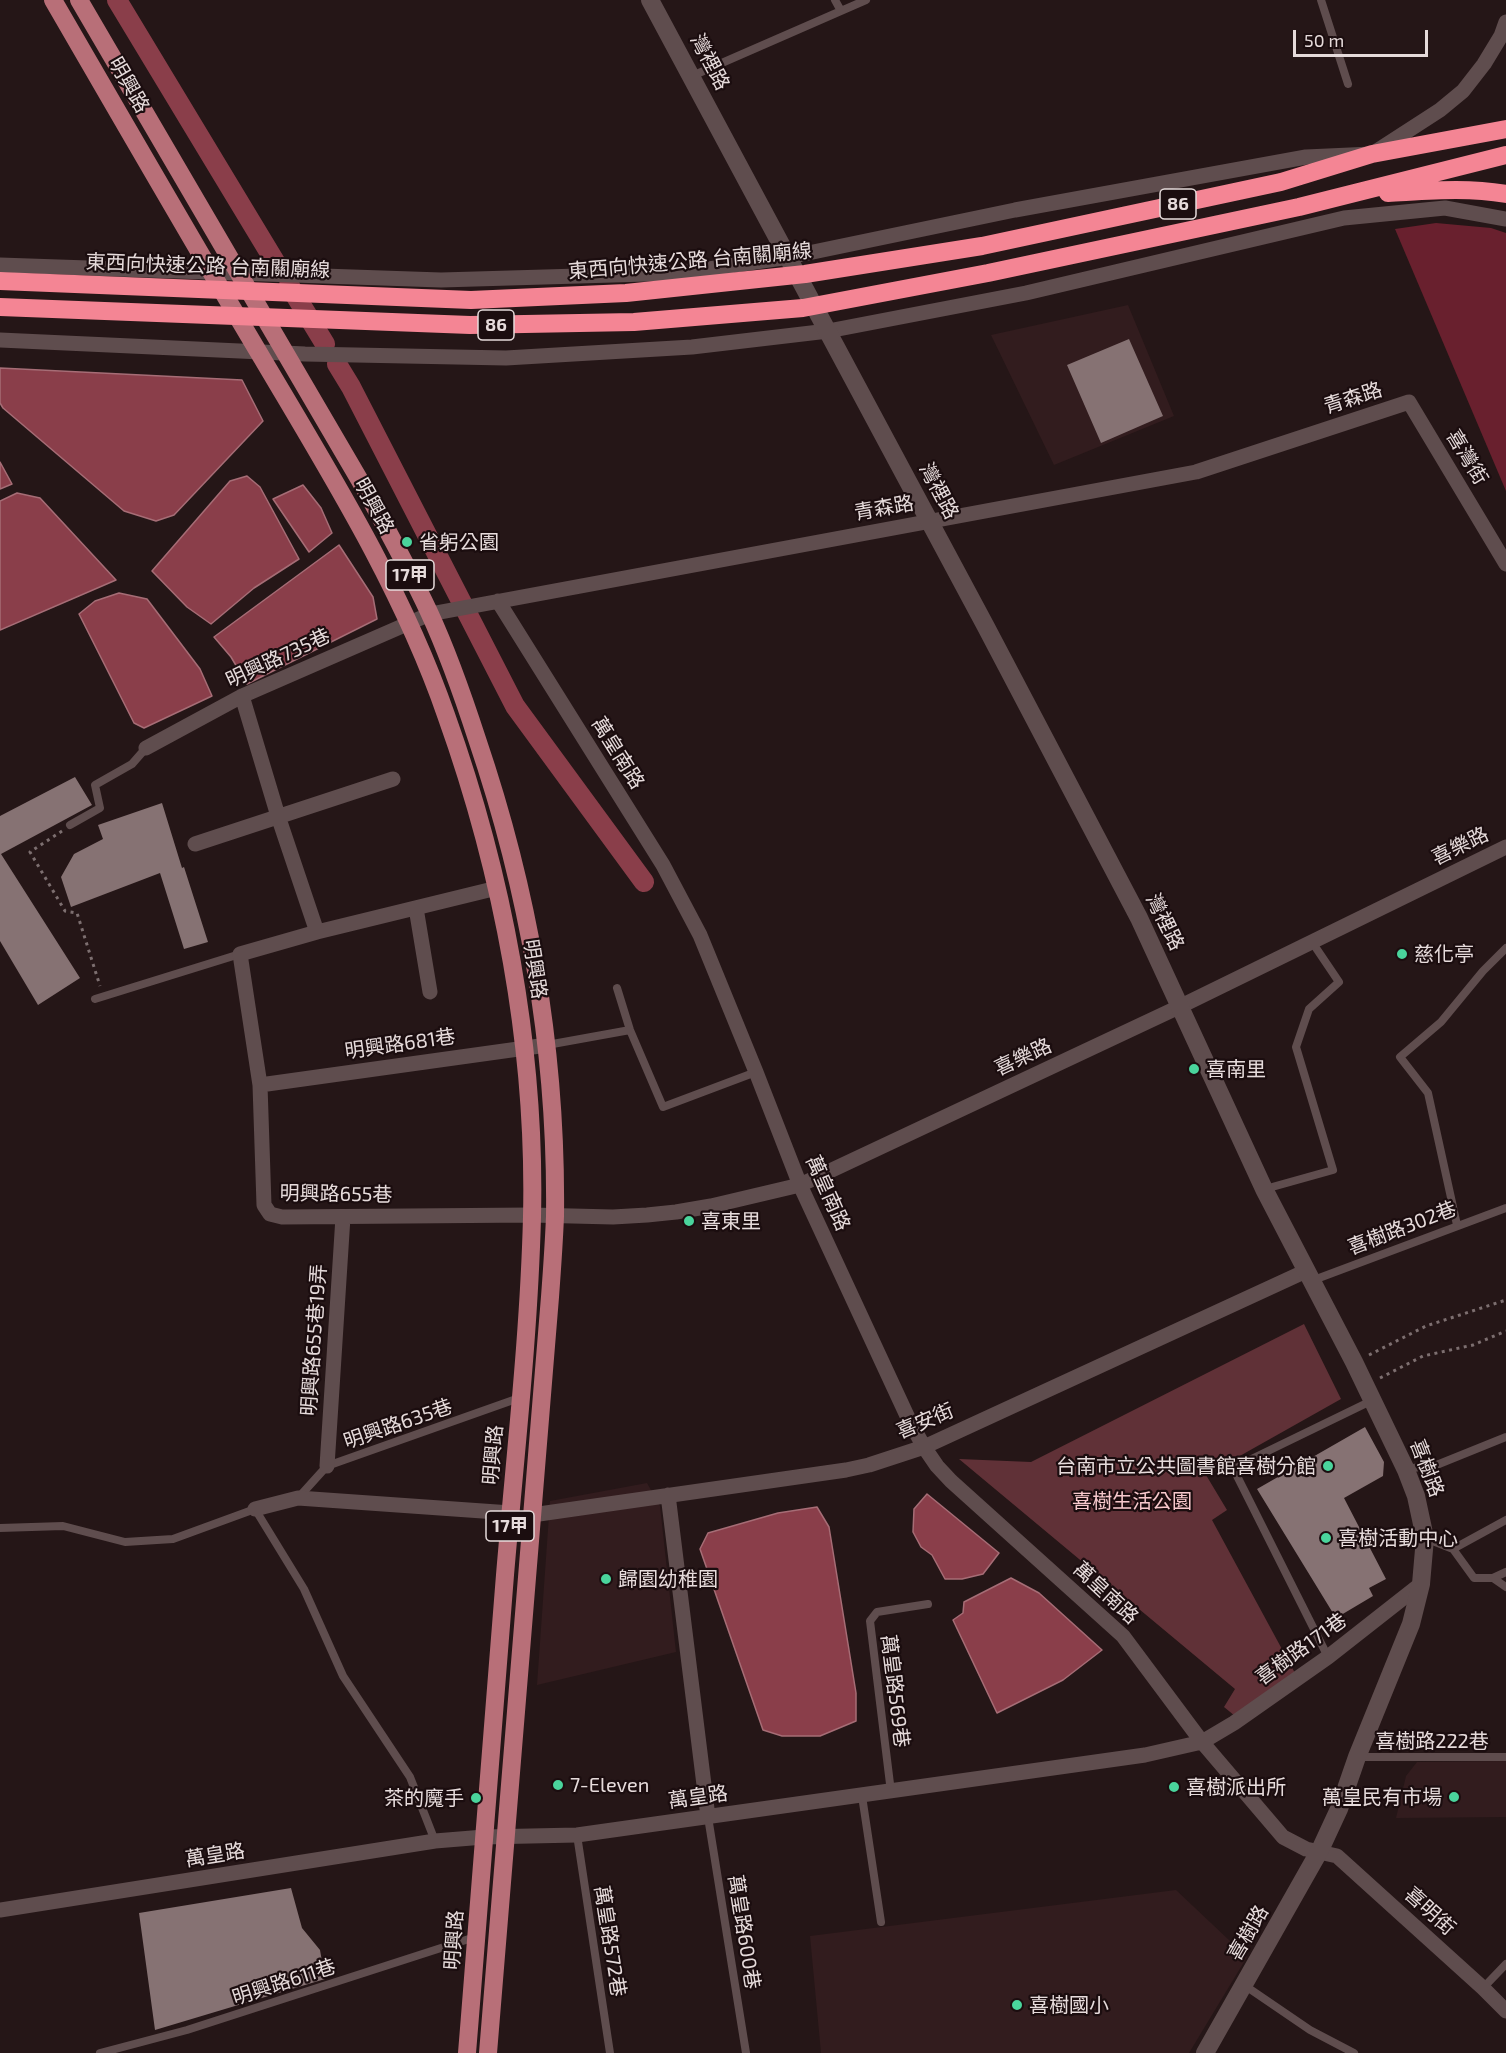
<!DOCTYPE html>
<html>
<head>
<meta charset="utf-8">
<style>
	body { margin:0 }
	#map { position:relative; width:1506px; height:2053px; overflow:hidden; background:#251617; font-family:"Exo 2",sans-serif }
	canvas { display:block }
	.scale { position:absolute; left:1293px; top:30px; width:135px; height:27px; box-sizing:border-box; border:3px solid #e6dbdb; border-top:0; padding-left:8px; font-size:18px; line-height:21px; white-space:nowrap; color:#e6dbdb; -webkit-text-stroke:4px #1b0d0f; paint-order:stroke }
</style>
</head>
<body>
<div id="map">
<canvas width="1506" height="2053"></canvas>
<div class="scale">50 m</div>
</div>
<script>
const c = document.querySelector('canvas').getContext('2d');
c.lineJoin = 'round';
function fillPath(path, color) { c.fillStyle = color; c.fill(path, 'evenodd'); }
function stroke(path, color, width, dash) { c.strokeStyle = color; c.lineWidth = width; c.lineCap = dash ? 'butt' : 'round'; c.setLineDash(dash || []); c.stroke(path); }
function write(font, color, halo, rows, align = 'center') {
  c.font = font + ' "Exo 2","Noto Sans TC",sans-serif'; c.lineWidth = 4.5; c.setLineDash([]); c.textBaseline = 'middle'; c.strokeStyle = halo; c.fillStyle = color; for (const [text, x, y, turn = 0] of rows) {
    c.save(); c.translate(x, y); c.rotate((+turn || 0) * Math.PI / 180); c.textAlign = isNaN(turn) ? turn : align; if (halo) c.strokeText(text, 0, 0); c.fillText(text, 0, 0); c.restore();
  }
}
const built = new Path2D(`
	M1128 305 1174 416 1054 465 991 335Z
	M647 1483 660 1506 676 1652 537 1685 550 1501Z
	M1506 1761V1817L1396 1818 1406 1776 1417 1762Z
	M1176 1890 1247 1957 1189 2053H821L810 1936Z`);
const green = new Path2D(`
	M1304 1324 1341 1399 1206 1475 1227 1510 1212 1520 1296 1675 1235 1716 1224 1707 1235 1689 959 1459 1031 1462Z`);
const forest = new Path2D(`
	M1436 223 1491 228 1506 233V491L1395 229Z`);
const water = new Path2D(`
	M0 368 242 380 263 421 174 515 156 521 124 511 3 408 0 403Z
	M0 462 12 484 0 489Z
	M247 476 260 487 299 559 254 588 211 624 187 607 152 571 230 481Z
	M303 485 321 508 332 533 309 552 273 499Z
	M17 493 40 498 116 580 0 630V501Z
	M339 545 373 597 377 619 247 684 231 657 214 637Z
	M119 593 147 599 200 669 212 696 144 728 134 723 79 614 95 601Z
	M927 1494 999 1553 983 1574 962 1579H945L932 1555 921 1547 913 1532 914 1509Z
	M817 1507 829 1527 856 1693V1721L820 1736H782L763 1730 700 1549 708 1533 778 1513Z
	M1011 1578 1039 1593 1102 1650 1063 1680 997 1713 953 1620 963 1613 964 1602Z`);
const canal = new Path2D(`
	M117 0 277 265
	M289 285 325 344
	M337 364 351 387 515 706 644 882`);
const building = new Path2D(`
	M1129 339 1163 416 1101 443 1067 365Z
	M75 777 92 805 1 854 80 978 38 1005 0 941V816Z
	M162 803 182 868 184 867 208 942 184 949 160 873 71 907 61 877 74 854 103 839 98 825Z
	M1365 1427 1384 1462 1383 1476 1344 1498 1386 1579 1369 1588 1373 1596 1336 1618 1257 1489Z
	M291 1888 302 1928 320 1950 325 1979 155 2030 139 1913Z`);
const path = new Path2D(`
	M62 831 30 852 65 911 77 913 100 986
	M1369 1355 1426 1326 1506 1300
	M1380 1378 1423 1356 1473 1345 1506 1331`);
const lane = new Path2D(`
	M835 0 841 11
	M1321 0 1348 84
	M692 76 866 0
	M70 825 100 808 95 785 132 764 146 748
	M617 988 630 1030 663 1107 756 1072
	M95 999 240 954
	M547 1045 630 1030
	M1265 1189 1333 1170 1296 1047 1309 1009 1339 982 1312 942
	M1457 1225 1428 1093 1400 1057 1441 1022 1483 971 1506 948
	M1311 1281 1506 1208
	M1407 1469 1439 1464 1506 1437
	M299 1497 327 1466 519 1398
	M0 1528 63 1526 125 1542 173 1539 255 1509 304 1589 343 1676 410 1777 435 1841
	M1425 1538 1453 1549 1474 1578H1493L1506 1587
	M1453 1549 1506 1520
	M1493 1578 1506 1572
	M1328 1657 1233 1468 1371 1401
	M1359 1757H1506
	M891 1792 870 1621 877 1612 928 1604
	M862 1796 881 1922
	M708 1817 746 2053
	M577 1835 610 2053
	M1244 1985 1310 2030 1354 2053
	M1483 1988 1506 1964
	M100 2053 187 2030 475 1937`);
const street = new Path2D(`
	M0 265 441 280 682 273 789 257 1015 210 1306 157 1372 154 1440 110 1463 91 1484 64 1501 36 1506 22
	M0 340 305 354 506 358 692 347 828 331 1026 293 1344 218 1445 208 1506 219
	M498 601 663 865 700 935 756 1072 800 1185 909 1420 924 1447 937 1466 951 1481 1123 1636 1202 1742 1283 1837 1306 1849 1337 1856 1483 1988 1506 2011
	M242 696 278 816 317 932
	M146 748 242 696 430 614 1196 472 1409 402 1506 564
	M195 844 393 779
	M497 888 317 932 240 954 260 1085 264 1205 270 1214 282 1217 532 1215 613 1217 647 1215 676 1212 711 1206 800 1185 1181 1006 1506 847
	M416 908 430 992
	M260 1085 547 1045
	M327 1466 343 1217
	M668 1495 708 1817
	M255 1509 298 1498 511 1513
	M532 1515 846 1470 869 1465 924 1447 1306 1271
	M0 1910 435 1841 484 1837 577 1835 1145 1755 1202 1742 1234 1723 1328 1657 1421 1584`);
const secondary = new Path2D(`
	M650 0 985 625 1139 918 1264 1189 1354 1362 1406 1470 1416 1496 1425 1538 1421 1584 1411 1624 1357 1757 1339 1809 1320 1850 1205 2053`);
const primary = new Path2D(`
	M53 0C122 119 191 239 262 358 330 473 402 588 446 715 503 874 536 1048 532 1217 529 1336 515 1456 505 1575 492 1735 480 1894 467 2053
	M79 0 366 491C388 531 410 571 429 612 448 653 463 696 477 739 529 892 557 1053 555 1216 554 1243 552 1270 550 1297L488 2053`);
const highway = new Path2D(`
	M1388 193C1427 191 1467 187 1506 194
	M0 281 471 300 626 293 805 274 982 246 1281 182 1372 154 1506 129
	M0 307 470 325 634 322 803 308 988 273 1299 207 1506 155`);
const markers = [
	[407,542,6,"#4ad49c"],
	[1402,954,6,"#4ad49c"],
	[1194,1069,6,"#4ad49c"],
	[689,1221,6,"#4ad49c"],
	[1328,1466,6,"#4ad49c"],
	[1326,1538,6,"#4ad49c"],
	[606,1579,6,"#4ad49c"],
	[558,1785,6,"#4ad49c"],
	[1174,1787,6,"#4ad49c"],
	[1454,1797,6,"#4ad49c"],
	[476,1798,6,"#4ad49c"],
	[1017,2005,6,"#4ad49c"]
];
const shields = [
	[1178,204,36],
	[496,325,36],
	[410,575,48],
	[510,1526,48]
];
const shieldNames = [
	["86",1178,204],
	["86",496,325],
	["17甲",410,575],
	["17甲",510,1526]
];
const streetNames = [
	["灣裡路",710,62,62],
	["明興路",129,85,60],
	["東西向快速公路 台南關廟線",690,261,-5],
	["東西向快速公路 台南關廟線",208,266,2],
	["青森路",1353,398,-18],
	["喜灣街",1467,457,59],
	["灣裡路",939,491,62],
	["明興路",374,506,61],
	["青森路",884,508,-10],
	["明興路735巷",278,658,-25],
	["萬皇南路",618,753,58],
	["喜樂路",1460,846,-26],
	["灣裡路",1165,922,64],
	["明興路",535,969,81],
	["明興路681巷",400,1044,-8],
	["喜樂路",1023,1057,-25],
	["萬皇南路",828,1193,66],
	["明興路655巷",336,1194,1],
	["喜樹路302巷",1402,1228,-21],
	["明興路655巷19弄",314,1340,-86],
	["喜安街",925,1421,-23],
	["明興路635巷",398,1424,-19],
	["明興路",493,1455,-85],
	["喜樹路",1427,1468,69],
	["萬皇南路",1106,1593,43],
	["喜樹路171巷",1301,1649,-36],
	["萬皇路569巷",895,1691,83],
	["喜樹路222巷",1432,1741],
	["萬皇路",698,1797,-8],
	["萬皇路",215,1855,-9],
	["喜明街",1430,1911,42],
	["萬皇路600巷",744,1932,81],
	["喜樹路",1248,1933,-60],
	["明興路",454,1940,-86],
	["萬皇路572巷",610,1941,81],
	["明興路611巷",284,1982,-18]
];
const poiNames = [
	["省躬公園",419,542],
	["慈化亭",1414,954],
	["喜南里",1206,1069],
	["喜東里",701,1221],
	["台南市立公共圖書館喜樹分館",1316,1466,"right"],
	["喜樹活動中心",1338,1538],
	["歸園幼稚園",618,1579],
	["7-Eleven",570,1785],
	["喜樹派出所",1186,1787],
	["萬皇民有市場",1442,1797,"right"],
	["茶的魔手",464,1798,"right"],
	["喜樹國小",1029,2005]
];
const parkNames = [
	["喜樹生活公園",1132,1501]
];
fillPath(built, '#321c1e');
fillPath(green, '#603137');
fillPath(forest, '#69202e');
fillPath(water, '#8a3e4a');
stroke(water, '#a66d76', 1.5);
stroke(canal, '#8a3e4a', 20);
fillPath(building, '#867273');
stroke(path, '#7d6f70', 3, [3, 4.5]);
stroke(lane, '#5f4d4e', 8);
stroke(street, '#5f4d4e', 15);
stroke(secondary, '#5f4d4e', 18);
stroke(primary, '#b86f78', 18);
stroke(highway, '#f48594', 18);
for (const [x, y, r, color] of markers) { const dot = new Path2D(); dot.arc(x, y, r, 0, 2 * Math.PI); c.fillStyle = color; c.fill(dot); stroke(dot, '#1b0d0f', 2); }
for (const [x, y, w] of shields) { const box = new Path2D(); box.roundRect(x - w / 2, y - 15, w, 30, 4.5); c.fillStyle = '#1b0d0f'; c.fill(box); stroke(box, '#e6dbdb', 1.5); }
write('bold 18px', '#e6dbdb', null, shieldNames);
write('20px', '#e6dbdb', '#1b0d0f', streetNames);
write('20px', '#e6dbdb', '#1b0d0f', poiNames, 'left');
write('20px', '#f7c8cc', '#1b0d0f', parkNames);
</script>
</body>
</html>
